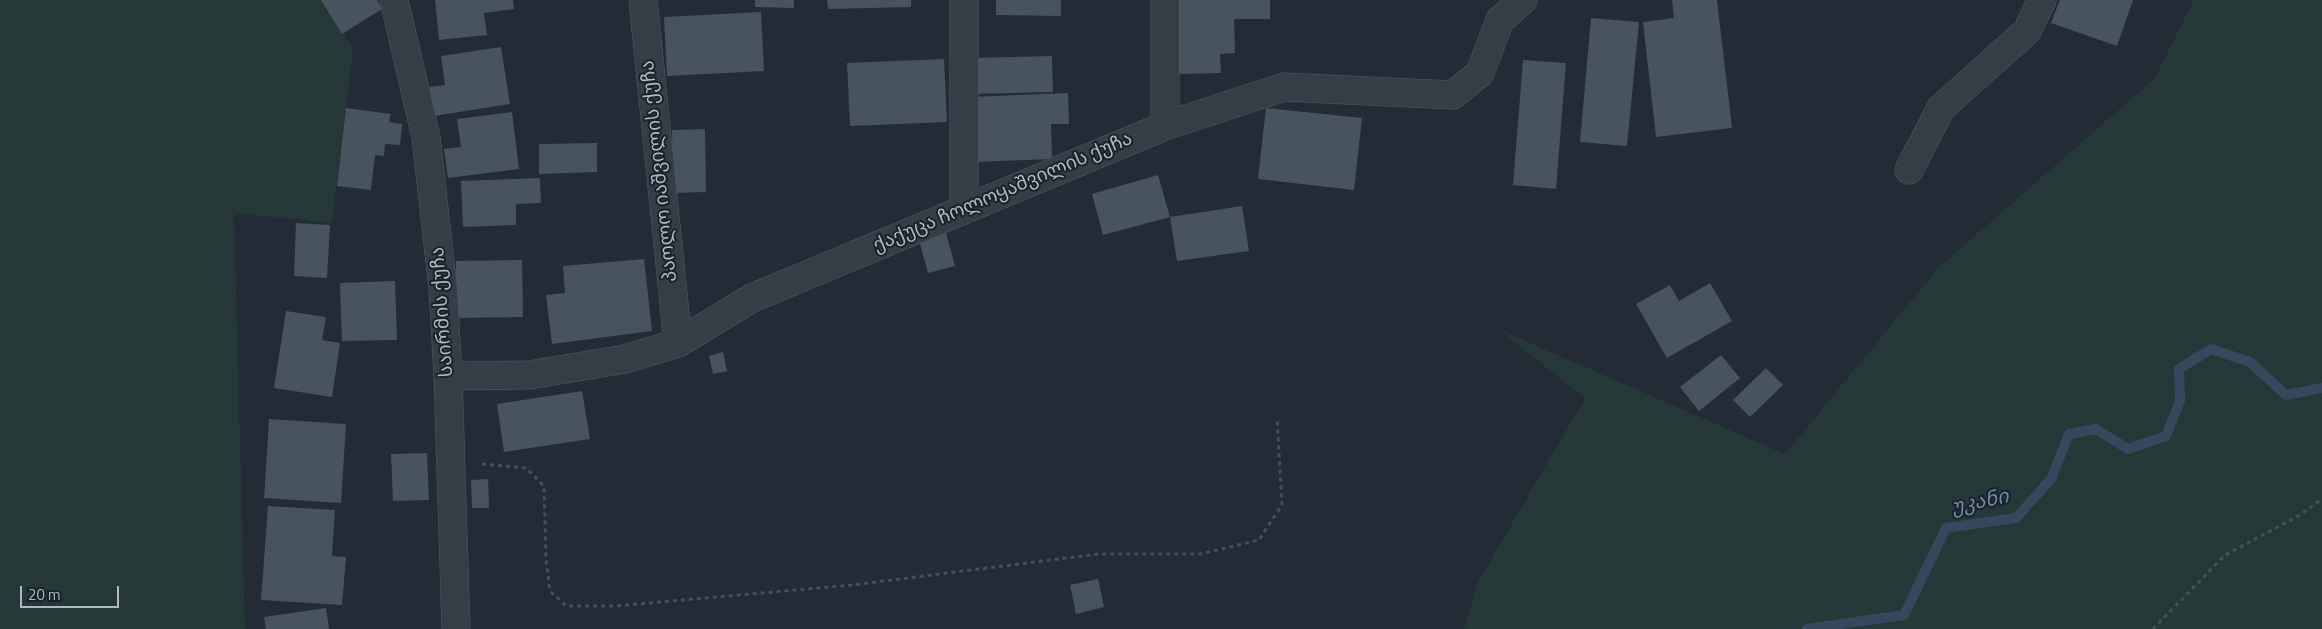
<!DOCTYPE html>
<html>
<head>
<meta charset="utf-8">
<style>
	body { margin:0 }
	#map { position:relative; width:2322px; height:629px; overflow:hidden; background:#222b36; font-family:"Titillium Web",sans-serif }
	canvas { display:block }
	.scale { position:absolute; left:20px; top:586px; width:99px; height:22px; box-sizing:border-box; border:2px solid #afb8c3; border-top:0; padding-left:6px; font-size:15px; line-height:18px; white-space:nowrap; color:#afb8c3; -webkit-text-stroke:4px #1a222b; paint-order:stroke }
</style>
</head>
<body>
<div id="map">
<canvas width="2322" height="629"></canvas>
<div class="scale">20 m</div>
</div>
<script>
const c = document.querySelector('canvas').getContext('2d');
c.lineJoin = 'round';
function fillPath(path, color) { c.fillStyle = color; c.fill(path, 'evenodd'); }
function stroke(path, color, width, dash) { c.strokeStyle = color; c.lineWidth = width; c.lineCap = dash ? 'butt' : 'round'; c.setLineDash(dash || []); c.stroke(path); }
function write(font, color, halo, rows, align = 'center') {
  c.font = font + ' "Titillium Web","Noto Sans Georgian",sans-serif'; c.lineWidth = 4; c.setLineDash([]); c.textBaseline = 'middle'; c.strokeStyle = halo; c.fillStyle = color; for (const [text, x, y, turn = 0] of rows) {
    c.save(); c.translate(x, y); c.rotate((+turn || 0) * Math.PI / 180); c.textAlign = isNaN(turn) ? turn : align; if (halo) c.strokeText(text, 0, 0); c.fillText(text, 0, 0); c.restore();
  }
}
const green = new Path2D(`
	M0 0H327L353 49 332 223 234 213 245 629H0Z
	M2194 0H2322V629H1464L1478 582 1585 398 1498 329 1785 454 1939 267 2154 79Z`);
const stream = new Path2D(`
	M1807 629 1904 615 1946 528 2016 518 2051 479 2069 434 2096 429 2128 449 2166 436 2180 401 2179 369 2211 349 2250 362 2286 395 2322 388`);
const building = new Path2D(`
	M321 0H377L382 9 342 34Z
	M435 0H513L514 9 484 13 487 35 439 40Z
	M755 0H794V8L755 7Z
	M827 0H911V7L828 9Z
	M996 0H1061V16L996 15Z
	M1176 0H1270V19H1234L1235 53 1220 54 1221 73 1177 74Z
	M1672 0H1717L1732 128 1656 137 1643 22 1674 18Z
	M2060 0H2133L2117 46 2051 23Z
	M761 12 764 71 667 76 664 17Z
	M1591 18 1639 22 1627 146 1580 142Z
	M501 47 510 104 434 116 429 87 445 85 441 56Z
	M1052 56 1053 92 969 94 968 58Z
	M944 59 947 122 850 126 847 63Z
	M1523 60 1566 63 1556 189 1513 185Z
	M1068 93 1069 124H1051L1052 159 973 162 971 97Z
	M346 108 391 114 389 122 402 124 400 145 385 144 384 156 375 155 371 190 337 186Z
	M1266 108 1362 118 1354 190 1258 179Z
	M512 112 519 169 448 178 444 149 461 147 457 119Z
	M705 129 706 192 673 193 672 130Z
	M597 143V172L539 174V144Z
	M1158 175 1170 217 1103 235 1092 194Z
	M540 178 541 203 516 204V225L463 227 461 181Z
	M1242 206 1249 251 1177 261 1170 217Z
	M296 223 330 225 327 278 294 276Z
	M946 233 955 266 928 273 919 240Z
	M644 259 652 331 552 344 546 295 565 293 563 266Z
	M522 260 523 317 456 318V261Z
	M395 281 397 340 342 341 340 283Z
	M1710 283 1732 321 1667 358 1636 304 1670 285 1679 301Z
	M286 311 326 317 322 340 340 343 332 397 274 388Z
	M723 352 727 371 713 374 709 356Z
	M1721 355 1740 378 1699 411 1680 387Z
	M1766 368 1783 385 1750 417 1733 400Z
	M582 391 590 439 504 452 497 404Z
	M269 419 346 424 341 503 264 498Z
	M427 453 429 500 393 501 391 454Z
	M488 479 489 508H472L471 480Z
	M268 506 335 510 332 556 346 557 342 605 261 600Z
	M1098 579 1104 607 1076 614 1070 585Z
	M326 608 329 629H266L264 617Z`);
const path = new Path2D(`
	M482 464 526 468 544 486 546 560 550 591 566 606H615L852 585 1098 554H1201L1259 540 1282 505 1277 418
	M2153 629 2225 555 2300 515 2322 499`);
const minor = new Path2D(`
	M394 0 426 137 443 289 448 376 456 629
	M643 0 678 343
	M964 0V210
	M1165 0V126
	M1909 170 1941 108 2027 31 2042 0
	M448 376 529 375 625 359 678 343 752 298 1165 126 1284 87 1453 95 1480 73 1500 20 1523 0`);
const streetNames = [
	["პაოლო იაშვილის ქუჩა",660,171,-96],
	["ქაქუცა ჩოლოყაშვილის ქუჩა",1003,193,-23],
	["საირმის ქუჩა",443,312,-94]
];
const waterNames = [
	["უკანი",1980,503,-12]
];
fillPath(green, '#243838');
stroke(stream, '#36485d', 10);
fillPath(building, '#485360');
stroke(minor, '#525b64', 29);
stroke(path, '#415355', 3, [4, 4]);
stroke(minor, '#353d47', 28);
write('19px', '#afb8c3', '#1a222b', streetNames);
write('italic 20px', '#718aa6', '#1a222b', waterNames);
</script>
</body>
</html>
